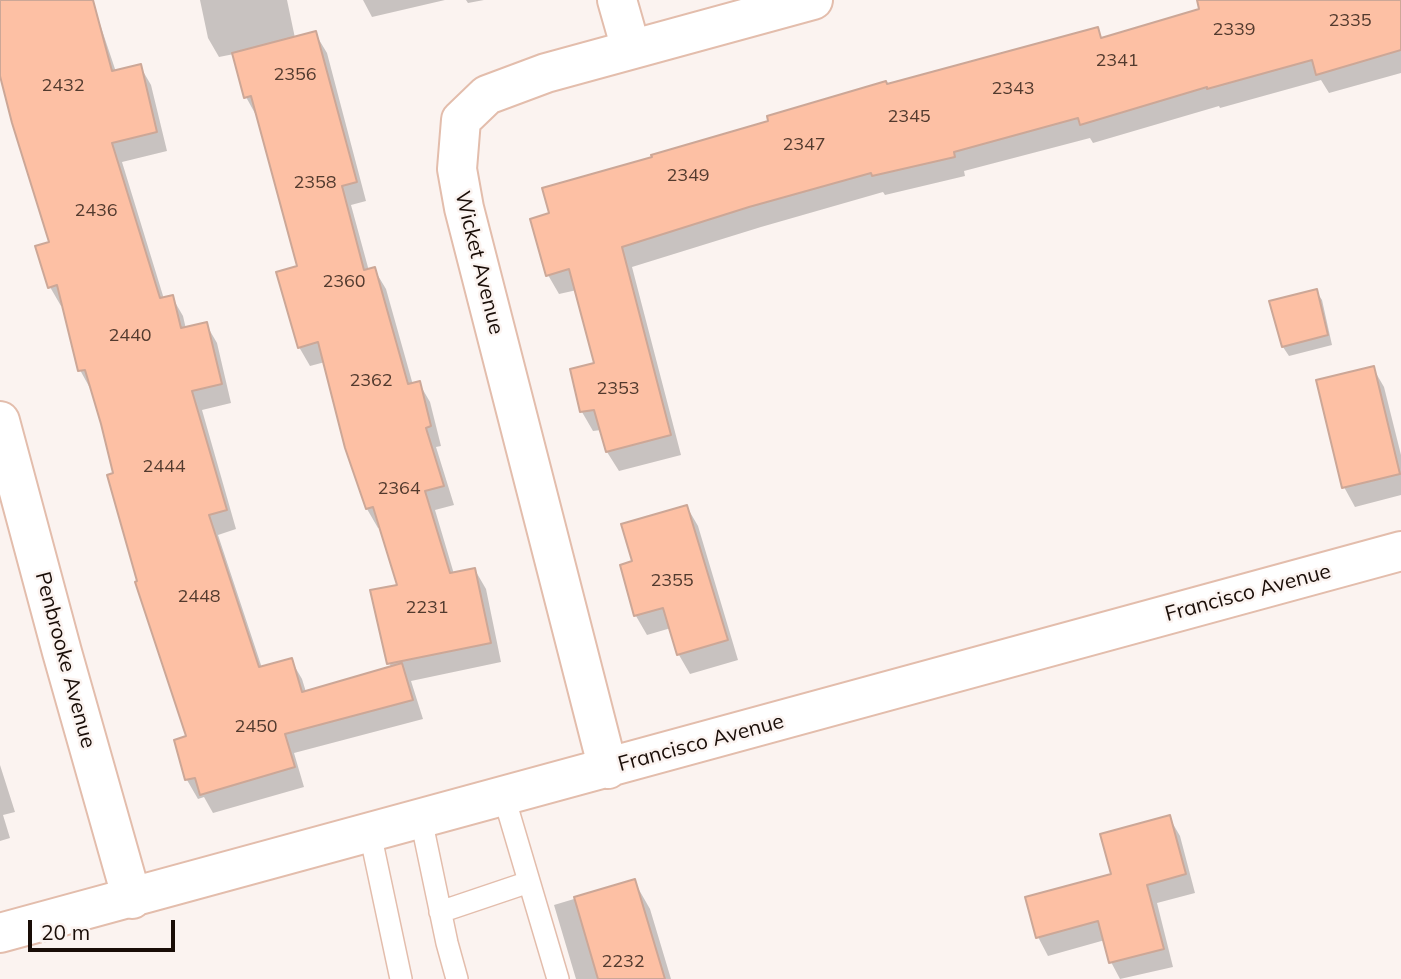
<!DOCTYPE html>
<html>
<head>
<meta charset="utf-8">
<style>
	body { margin:0 }
	#map { position:relative; width:1401px; height:979px; overflow:hidden; background:#fbf3f0; font-family:Mulish,sans-serif }
	canvas { display:block }
	.scale { position:absolute; left:28px; top:920px; width:147px; height:32px; box-sizing:border-box; border:4px solid #190d07; border-top:0; padding-left:9px; font-size:21px; line-height:24px; white-space:nowrap; color:#190d07; -webkit-text-stroke:5px #fbf3f0; paint-order:stroke }
</style>
</head>
<body>
<div id="map">
<canvas width="1401" height="979"></canvas>
<div class="scale">20 m</div>
</div>
<script>
const c = document.querySelector('canvas').getContext('2d');
c.lineJoin = 'round';
function fillPath(path, color) { c.fillStyle = color; c.fill(path, 'evenodd'); }
function stroke(path, color, width, dash) { c.strokeStyle = color; c.lineWidth = width; c.lineCap = dash ? 'butt' : 'round'; c.setLineDash(dash || []); c.stroke(path); }
function write(font, color, halo, rows, align = 'center') {
  c.font = font + ' Mulish,sans-serif'; c.lineWidth = 5; c.setLineDash([]); c.textBaseline = 'middle'; c.strokeStyle = halo; c.fillStyle = color; for (const [text, x, y, turn = 0] of rows) {
    c.save(); c.translate(x, y); c.rotate((+turn || 0) * Math.PI / 180); c.textAlign = isNaN(turn) ? turn : align; if (halo) c.strokeText(text, 0, 0); c.fillText(text, 0, 0); c.restore();
  }
}
const shadow = new Path2D(`
	M0 0H92L116 72 140 66 151 85 167 151 122 162 164 299 172 297 183 316 186 329 206 324 217 343 231 403 202 410 236 529 218 535 262 668 291 660 302 679 306 692 391 668 372 592 399 586 381 527 378 528 367 509 346 447 325 362 310 366 299 347V267L257 117 246 97 234 54 219 57 208 38 200 0H287L295 38 315 33 327 53 366 201 351 205 369 271 374 269 386 289 413 385 419 383 430 402 441 446 436 447 454 505 435 510 454 574 475 570 486 589 501 662 411 681 423 719 294 753 304 787 213 813 204 797 198 799 187 780 176 741 188 737 139 582 102 423 91 390 80 370 64 305 61 306 50 287 51 243 0 69Z
	M363 0H445L372 17Z
	M466 0H484L468 3Z
	M1248 0H1401V73L1329 93 1321 80 1220 108 1219 106 1093 143 1090 138 964 171 965 176 885 195 883 192 761 227 632 267 681 455 619 471 607 452 601 430 593 431 582 412 572 370 596 364 577 290 559 294 548 275 551 215 654 158 887 85 1097 29 1103 40Z
	M1316 291 1322 300 1332 345 1289 356 1283 347Z
	M1373 368 1384 387 1401 455V495L1355 507 1344 487Z
	M687 507 698 526 738 660 690 674 679 655 671 628 647 635 636 616 622 566 634 562Z
	M0 765 15 812 3 815 10 838 0 841Z
	M1169 817 1180 836 1195 893 1157 903 1173 967 1120 979 1111 962 1105 940 1048 956 1038 937 1113 875Z
	M634 881 650 909 671 979H576L554 905Z`);
const building = new Path2D(`
	M0 0H93L112 71 141 64 157 132 112 143 160 298 173 295 181 328 207 322 222 384 192 391 227 510 209 515 259 667 292 658 302 692 402 663 413 700 285 734 295 767 200 795 195 778 185 780 174 740 186 736 135 582 137 581 107 475 113 473 101 424 85 370 78 371 57 285 48 288 35 246 49 242 12 123 0 76Z
	M1197 0H1401V50L1316 75 1312 60 1207 89V87L1080 125 1078 118 954 152 955 157 872 176 871 173 749 207 622 247 671 435 606 452 594 410 580 412 570 369 594 363 569 269 546 276 530 219 549 213 542 188 652 157 651 155 768 121 767 116 886 81 887 84 1098 27 1101 38 1199 9Z
	M316 31 357 182 342 186 364 270 375 267 408 384 420 381 431 426 426 428 444 486 425 491 450 573 475 568 491 643 387 664 370 590 397 585 373 507 366 509 345 448 318 342 298 348 276 272 297 266 251 96 244 98 232 53Z
	M1317 289 1328 335 1282 347 1269 301Z
	M1374 366 1400 474 1342 488 1316 380Z
	M687 505 728 640 677 655 663 608 634 616 620 565 632 561 621 524Z
	M1170 815 1186 874 1147 885 1164 949 1109 963 1098 921 1036 938 1025 897 1111 874 1100 834Z
	M635 879 665 979H598L574 897Z`);
const lane = new Path2D(`
	M504 797 558 979
	M421 819 447 943 457 979
	M370 833 401 979
	M440 912 529 882`);
const street = new Path2D(`
	M617 0 631 49
	M0 421 62 652 132 899
	M608 769 464 208 457 169 461 120 487 95 546 73 813 0
	M0 933 1401 551`);
const numberNames = [
	["2335",1350,21],
	["2339",1234,30],
	["2341",1117,61],
	["2356",295,75],
	["2432",63,86],
	["2343",1013,89],
	["2345",909,117],
	["2347",804,145],
	["2349",688,176],
	["2358",315,183],
	["2436",96,211],
	["2360",344,282],
	["2440",130,336],
	["2362",371,381],
	["2353",618,389],
	["2444",164,467],
	["2364",399,489],
	["2355",672,581],
	["2448",199,597],
	["2231",427,608],
	["2450",256,727],
	["2232",623,962]
];
const streetNames = [
	["Wicket Avenue",479,263,76],
	["Francisco Avenue",1248,593,-15],
	["Penbrooke Avenue",65,660,75],
	["Francisco Avenue",701,743,-15]
];
fillPath(shadow, '#0003');
fillPath(building, '#fdc0a4');
stroke(building, '#cca797', 2);
stroke(lane, '#e3bdac', 24);
stroke(street, '#e3bdac', 42);
stroke(lane, '#fff', 21);
stroke(street, '#fff', 38);
write('18px', '#523a2e', null, numberNames);
write('21px', '#190d07', '#fbf3f0', streetNames);
</script>
</body>
</html>
